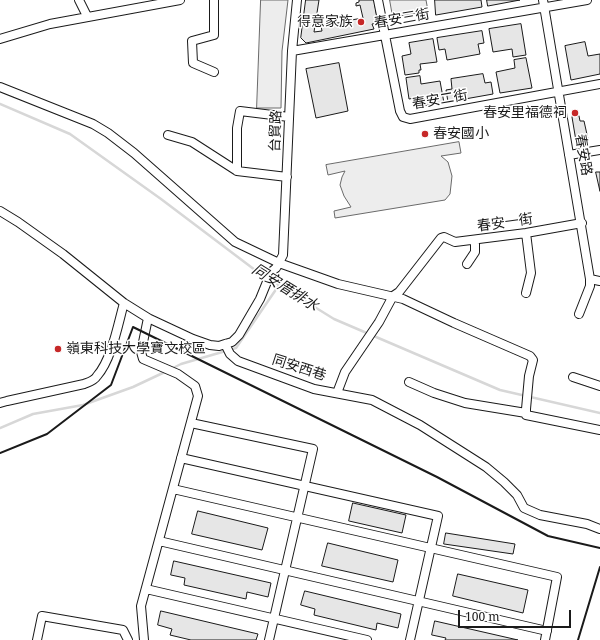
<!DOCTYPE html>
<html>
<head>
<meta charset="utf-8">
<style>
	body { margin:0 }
	#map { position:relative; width:600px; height:640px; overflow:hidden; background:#fff; font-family:"Noto Serif",serif }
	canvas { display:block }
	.scale { position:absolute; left:458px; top:610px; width:113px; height:18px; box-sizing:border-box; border:2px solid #1a1a1a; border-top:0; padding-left:5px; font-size:12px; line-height:14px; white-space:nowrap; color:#1a1a1a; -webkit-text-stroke:3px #fff; paint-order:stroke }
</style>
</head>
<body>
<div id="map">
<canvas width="600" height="640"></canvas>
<div class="scale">100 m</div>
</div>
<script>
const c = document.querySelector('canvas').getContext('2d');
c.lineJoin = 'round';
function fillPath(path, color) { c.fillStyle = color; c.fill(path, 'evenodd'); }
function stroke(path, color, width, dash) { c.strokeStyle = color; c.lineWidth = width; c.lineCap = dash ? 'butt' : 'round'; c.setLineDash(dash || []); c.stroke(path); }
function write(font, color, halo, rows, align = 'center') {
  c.font = font + ' "Noto Serif","Noto Sans TC",serif'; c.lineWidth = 3; c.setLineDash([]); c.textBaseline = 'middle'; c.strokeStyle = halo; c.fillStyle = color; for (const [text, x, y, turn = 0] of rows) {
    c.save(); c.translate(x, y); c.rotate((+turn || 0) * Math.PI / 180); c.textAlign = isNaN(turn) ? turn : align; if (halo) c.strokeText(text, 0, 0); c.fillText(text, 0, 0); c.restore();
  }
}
const built = new Path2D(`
	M261 0H288L282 51 281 108H257Z
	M390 0H426L428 11 393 17Z
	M459 142 461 153 441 156 448 162 452 176 450 194 445 200 335 218 334 211 351 207 344 196 340 185 342 177 345 171 328 175 326 165Z`);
const stream = new Path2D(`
	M0 104 70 134 161 199 255 270 334 319 500 390 600 413
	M171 369 181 364 236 348 279 285
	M0 428 33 414 83 405 133 387 167 371`);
const building = new Path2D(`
	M306 0H319L314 32 322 31 321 26 329 24V21L332 20V24L348 21 347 17 350 16 351 20 363 18 360 5 356 6V3L359 2V0H374L378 23 372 24 374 29 306 43 301 38Z
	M435 0H481L482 7 436 15Z
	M487 0H520L488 6Z
	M521 24 526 55 513 57 512 49 493 52 489 29Z
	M482 31 484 43 478 44 480 54 447 60 445 49 439 50 437 38Z
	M433 39 437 62 420 64 421 70H419V73L405 75 402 56 411 54 409 43Z
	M585 42 588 56 600 54V74L571 80 565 46Z
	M526 58 532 88 500 93 496 72 515 68 514 60Z
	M339 63 348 111 316 118 306 69Z
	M483 74 485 83 491 82 493 94 448 102 446 90 452 89 451 79Z
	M420 76 421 84 440 81 444 103 422 106 420 97 409 99 406 78Z
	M579 116 580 121H584L588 139 576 141 572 117Z
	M596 172H600V191Z
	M353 503 406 515 402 533 349 521Z
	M198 511 268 528 262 550 192 534Z
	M446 533 515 544 513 554 444 544Z
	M328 543 398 560 393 582 322 566Z
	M174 561 271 583 268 597 247 592 246 599 184 585 185 578 171 575Z
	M458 574 528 590 523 613 453 596Z
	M305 591 401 614 398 628 377 623 376 630 314 615 315 609 301 605Z
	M161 611 258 634 256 640H191L170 635 172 629 158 625Z
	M435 621 518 640H445L446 638 432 635Z`);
const minor = new Path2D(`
	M79 0 87 16
	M214 0V35L192 41 193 63 214 72
	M378 0 400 111 403 117 410 119 600 84
	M543 0 590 279V286L579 314
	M0 39 50 24 180 0
	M292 51 587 0
	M0 87 93 124 108 133 134 153 235 242 279 263 338 284 403 299 454 323 530 356 533 360 529 376 526 409V413
	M168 135 192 142 237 171 287 177
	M569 155 600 150
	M237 171V128L240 111 289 117
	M0 211 18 222 63 254 124 303 148 318 193 339 210 345 219 346 225 344 232 342 239 335 260 299 271 272 276 268 283 255 292 51 297 0
	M526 233 531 273 526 293
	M467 264 475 252V240
	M590 279 600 281
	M225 344 230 354 238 361 314 389 372 400 420 425 486 467 504 482 517 495 524 508 540 515 587 524 600 529
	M573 377 600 386
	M409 382 434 393 465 403 526 413V415L600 430
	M337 393 345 372 379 322 393 296 399 292 441 238 444 237 455 242 526 233 582 223
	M0 403 7 401 84 384C89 382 94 381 97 376 112 359 118 324 124 303
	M191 423 313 449 269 640
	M181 458 438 516 410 640
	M173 489 557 577 545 640
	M159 541 547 631
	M146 589 367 640
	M37 640 42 616 123 630 128 640
	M144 640 141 606 198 396 195 386 178 374 143 359 141 352 148 318`);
const wall = new Path2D(`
	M0 453 47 434 111 385 133 327 437 477 548 536 600 548
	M578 640 600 567`);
const markers = [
	[361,22,4,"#c62828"],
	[575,113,4,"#c62828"],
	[425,134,4,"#c62828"],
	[58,349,4,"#c62828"]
];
const streetNames = [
	["春安三街",402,19,-10],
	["春安二街",440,100,-10],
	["台貿路",276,131,-88],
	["春安路",583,155,80],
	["春安一街",505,223,-8],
	["同安西巷",299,368,18]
];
const poiNames = [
	["得意家族",353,22],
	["春安里福德祠",567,113],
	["春安國小",433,134,"left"],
	["嶺東科技大學寶文校區",66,349,"left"]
];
const waterNames = [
	["同安厝排水",285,288,32]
];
fillPath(built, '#ededed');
stroke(built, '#6a6a6a', 1);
stroke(stream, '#d7d7d7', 2.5);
fillPath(building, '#e6e6e6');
stroke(building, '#1a1a1a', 1);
stroke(minor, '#1a1a1a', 10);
stroke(minor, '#fff', 8);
stroke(wall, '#1a1a1a', 2);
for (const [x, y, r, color] of markers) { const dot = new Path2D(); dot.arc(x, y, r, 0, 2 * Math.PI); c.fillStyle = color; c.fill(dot); stroke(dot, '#fff', 1.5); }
write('14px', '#1a1a1a', '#fff', streetNames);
write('14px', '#1a1a1a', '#fff', poiNames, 'right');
write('italic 15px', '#1a1a1a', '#fff', waterNames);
</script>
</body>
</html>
